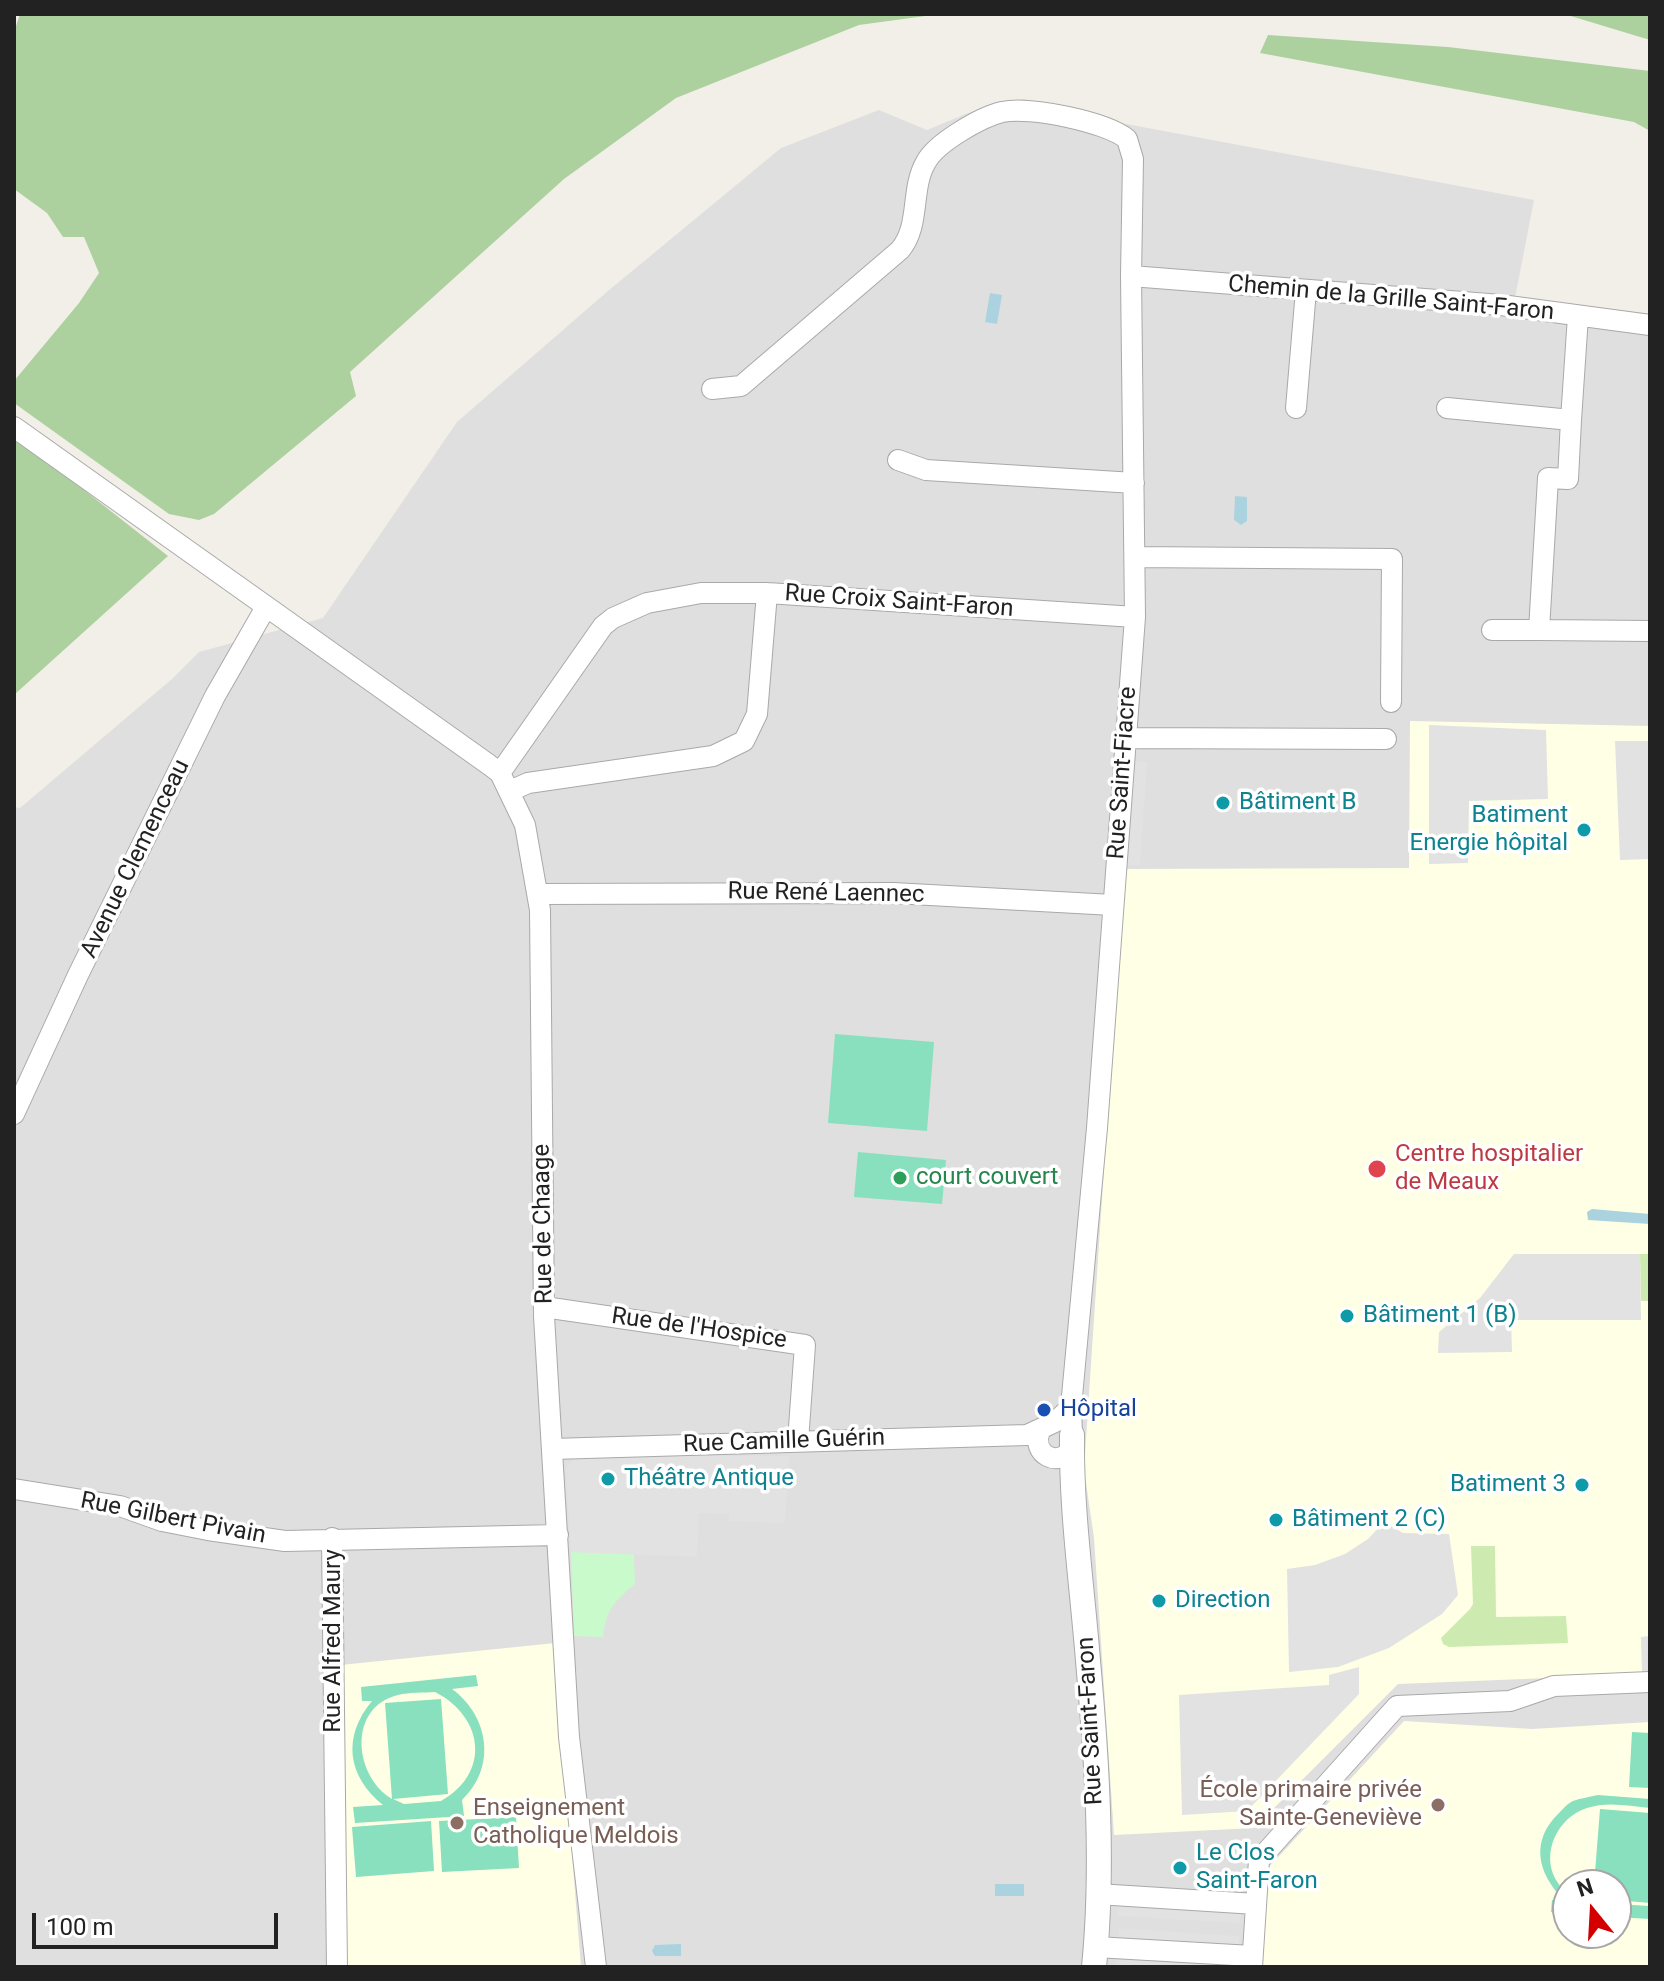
<!DOCTYPE html>
<html>
<head>
<meta charset="utf-8">
<style>
	body { margin:0 }
	#map { position:relative; width:1664px; height:1981px; overflow:hidden; background:#f2efe9; font-family:Roboto,sans-serif }
	canvas { display:block }
	.frame { position:absolute; inset:0; border:16px solid #222; pointer-events:none }
	.north { position:absolute; left:1552px; top:1869px; width:80px; height:80px; box-sizing:border-box; background:#fff; border:2px solid #a7a7a7; border-radius:50%; rotate:342deg; font-size:22px; font-weight:700; line-height:32px; text-align:center; color:#222 }
	.north::after { content:''; display:block; margin:auto; width:28px; height:36px; background:#d40000; clip-path:polygon(50% 0,100% 100%,50% 72%,0 100%) }
	.scale { position:absolute; left:32px; top:1913px; width:246px; height:36px; box-sizing:border-box; border:4px solid #222; border-top:0; padding-left:10px; font-size:24px; line-height:28px; white-space:nowrap; color:#222; -webkit-text-stroke:6px #fff; paint-order:stroke }
</style>
</head>
<body>
<div id="map">
<canvas width="1664" height="1981"></canvas>
<div class="frame"></div>
<div class="north">N</div>
<div class="scale">100 m</div>
</div>
<script>
const c = document.querySelector('canvas').getContext('2d');
c.lineJoin = 'round';
function fillPath(path, color) { c.fillStyle = color; c.fill(path, 'evenodd'); }
function stroke(path, color, width, dash) { c.strokeStyle = color; c.lineWidth = width; c.lineCap = dash ? 'butt' : 'round'; c.setLineDash(dash || []); c.stroke(path); }
function write(font, color, halo, rows, align = 'center') {
  c.font = font + ' Roboto,sans-serif'; c.lineWidth = 7; c.setLineDash([]); c.textBaseline = 'middle'; c.strokeStyle = halo; c.fillStyle = color; for (const [text, x, y, turn = 0] of rows) {
    c.save(); c.translate(x, y); c.rotate((+turn || 0) * Math.PI / 180); c.textAlign = isNaN(turn) ? turn : align; if (halo) c.strokeText(text, 0, 0); c.fillText(text, 0, 0); c.restore();
  }
}
const residential = new Path2D(`
	M1024 99 1121 123 1534 200 1515 298 1650 317V1967H14V807L20 808 172 679 199 652 323 618 457 422 608 291 781 148 879 110 927 130 985 106ZM1568 1885H1616V1933H1568Z`);
const education = new Path2D(`
	M1410 721 1650 726V1674L1398 1684 1254 1828 1114 1835 1094 1538 1084 1469 1124 869 1409 868Z
	M555 1643 581 1967H344L341 1665Z
	M1404 1721 1532 1729 1650 1722V1967H1262L1269 1867ZM1568 1885H1616V1933H1568Z`);
const grass = new Path2D(`
	M1640 1254H1650V1301H1641Z
	M1471 1546H1495L1496 1617 1566 1616 1568 1643 1449 1647 1443 1644 1441 1638 1470 1609 1473 1604Z`);
const forest = new Path2D(`
	M20 14H940L859 25 676 98 564 179 350 372 356 396 214 514 199 520 169 514 14 403V381L79 303 99 273 84 237H63L47 213 14 189V32Z
	M1564 14H1650V40Z
	M1268 35 1448 47 1650 71V131L1634 122 1260 53Z
	M14 435 168 556 14 695Z`);
const park = new Path2D(`
	M571 1552 634 1554 635 1584C614 1602 606 1609 603 1637L574 1636Z`);
const pitch = new Path2D(`
	M835 1034 934 1042 927 1131 828 1123Z
	M858 1152 946 1160 942 1204 854 1197Z
	M476 1675 478 1686 452 1689C489 1716 497 1767 462 1800L464 1816 355 1823 353 1807 383 1805C347 1776 342 1737 372 1701H362L361 1687ZM435 1692C484 1717 491 1773 441 1801L404 1804 393 1799 448 1794 441 1699 385 1703 392 1799C353 1775 348 1707 398 1695 409 1692 424 1693 435 1692Z
	M1632 1732 1650 1733V1788L1629 1787Z
	M1598 1795 1650 1799V1808C1630 1806 1607 1801 1587 1808 1552 1819 1535 1868 1568 1893V1913L1551 1912 1552 1900H1564C1537 1873 1530 1841 1559 1813 1563 1809 1568 1803 1573 1801 1581 1798 1590 1797 1598 1795Z
	M1600 1809 1650 1813V1903L1616 1900V1885H1594Z
	M516 1817 519 1868 442 1872 439 1821Z
	M431 1821 434 1871 356 1877 352 1827Z
	M1616 1904 1650 1906V1919L1616 1917Z`);
const parking = new Path2D(`
	M1429 725 1546 730 1548 799 1469 801 1468 863 1429 864Z
	M1615 741H1650V859L1620 860Z
	M1133 761 1147 762 1140 865H1127Z
	M1514 1254H1640L1641 1320H1511L1512 1352 1438 1353 1439 1332 1480 1298Z
	M582 1456H789L785 1523 729 1521V1514L699 1513 697 1557 571 1552 566 1470 571 1461Z
	M1384 1522 1403 1533 1449 1534 1458 1595 1442 1614 1389 1648 1338 1667 1289 1672 1287 1569 1315 1565 1345 1554 1368 1539Z
	M1650 1636V1674H1642L1641 1637Z
	M1359 1667V1694L1247 1811 1182 1815 1179 1695 1329 1685V1675Z
	M1118 1904 1241 1912 1240 1923 1118 1916Z
	M1119 1928 1239 1936V1948L1118 1940Z
	M1117 1955 1238 1962V1967H1116Z`);
const water = new Path2D(`
	M990 293 1002 295 997 324 985 322Z
	M1235 496 1247 497V521L1241 525 1234 520Z
	M1592 1209 1650 1214V1224L1588 1220 1587 1212Z
	M995 1884H1024V1896H995Z
	M681 1944V1956H655L652 1951 655 1945Z`);
const minor = new Path2D(`
	M1131 276 1501 305 1650 325
	M712 389 741 386 900 250C921 225 910 189 926 162 936 143 981 117 1002 112 1030 106 1106 122 1127 139L1133 159 1131 276 1135 617 1097 1128 1071 1407 1072 1435
	M1296 408 1306 290
	M1447 408 1571 420 1578 316
	M1571 420 1568 479 1548 478 1539 630 1650 631
	M14 427 488 764 500 773 525 825 540 910 544 1316 569 1737 596 1967
	M898 460 926 470 1134 483
	M1135 557 1392 559 1391 702
	M1492 630H1539
	M1125 738 1386 739
	M500 773 603 626 613 618 647 603 701 593H767L1135 617
	M510 791 528 783 713 756 744 741 757 714 767 593
	M538 894 893 893 1113 905
	M14 1114 78 975 215 696 266 607
	M544 1307 805 1345 798 1441
	M1040 1431C1030 1454 1060 1470 1072 1447
	M552 1449 1027 1435 1055 1422 1071 1407
	M14 1489 120 1506 162 1521 208 1530 285 1541 558 1535
	M332 1538 337 1967
	M1097 1894 1256 1904
	M1096 1947 1252 1956
	M1252 1967 1259 1860 1397 1706 1510 1701 1554 1686 1650 1682`);
const tertiary = new Path2D(`
	M1072 1435C1071 1511 1082 1585 1088 1661 1097 1761 1104 1867 1094 1967`);
const markers = [
	[1223,803,8,"#0f9aa8"],
	[1584,830,8,"#0f9aa8"],
	[1377,1169,10,"#e0444e"],
	[900,1178,8,"#2e9e5b"],
	[1347,1316,8,"#0f9aa8"],
	[1044,1410,8,"#1a4fb4"],
	[608,1479,8,"#0f9aa8"],
	[1582,1485,8,"#0f9aa8"],
	[1276,1520,8,"#0f9aa8"],
	[1159,1601,8,"#0f9aa8"],
	[1438,1805,8,"#8d6e63"],
	[457,1823,8,"#8d6e63"],
	[1180,1868,8,"#0f9aa8"]
];
const streetNames = [
	["Chemin de la Grille Saint-Faron",1391,299,5],
	["Rue Croix Saint-Faron",899,602,4],
	["Rue Saint-Fiacre",1123,773,-86],
	["Avenue Clemenceau",136,859,-64],
	["Rue René Laennec",826,894,1],
	["Rue de Chaage",544,1224,-91],
	["Rue de l'Hospice",699,1329,8],
	["Rue Camille Guérin",784,1442,-2],
	["Rue Gilbert Pivain",173,1519,11],
	["Rue Alfred Maury",334,1641,-90],
	["Rue Saint-Faron",1091,1721,-93]
];
const cultureNames = [
	["Bâtiment B",1239,803],
	["Batiment",1568,816,"right"],
	["Energie hôpital",1568,844,"right"],
	["Bâtiment 1 (B)",1363,1316],
	["Théâtre Antique",624,1479],
	["Batiment 3",1566,1485,"right"],
	["Bâtiment 2 (C)",1292,1520],
	["Direction",1175,1601],
	["Le Clos",1196,1854],
	["Saint-Faron",1196,1882]
];
const healthNames = [
	["Centre hospitalier",1395,1155],
	["de Meaux",1395,1183]
];
const leisureNames = [
	["court couvert",916,1178]
];
const transitNames = [
	["Hôpital",1060,1410]
];
const educationNames = [
	["École primaire privée",1422,1791],
	["Sainte-Geneviève",1422,1819],
	["Enseignement",473,1809,"left"],
	["Catholique Meldois",473,1837,"left"]
];
fillPath(residential, '#e0dfdf');
fillPath(education, '#ffffe5');
fillPath(grass, '#cdebb0');
fillPath(forest, '#add19e');
fillPath(park, '#c8facc');
fillPath(pitch, '#88e0be');
fillPath(parking, '#e2e2e2');
fillPath(water, '#aad3df');
stroke(minor, '#a9a9a9', 22);
stroke(tertiary, '#a9a9a9', 26);
stroke(minor, '#fff', 20);
stroke(tertiary, '#fff', 24);
for (const [x, y, r, color] of markers) { const dot = new Path2D(); dot.arc(x, y, r, 0, 2 * Math.PI); c.fillStyle = color; c.fill(dot); stroke(dot, '#fff', 3); }
write('24px', '#222', '#fff', streetNames);
write('24px', '#0d838f', '#fff', cultureNames, 'left');
write('24px', '#be3a42', '#fff', healthNames, 'left');
write('24px', '#27864d', '#fff', leisureNames, 'left');
write('24px', '#164399', '#fff', transitNames, 'left');
write('24px', '#785e54', '#fff', educationNames, 'right');
</script>
</body>
</html>
